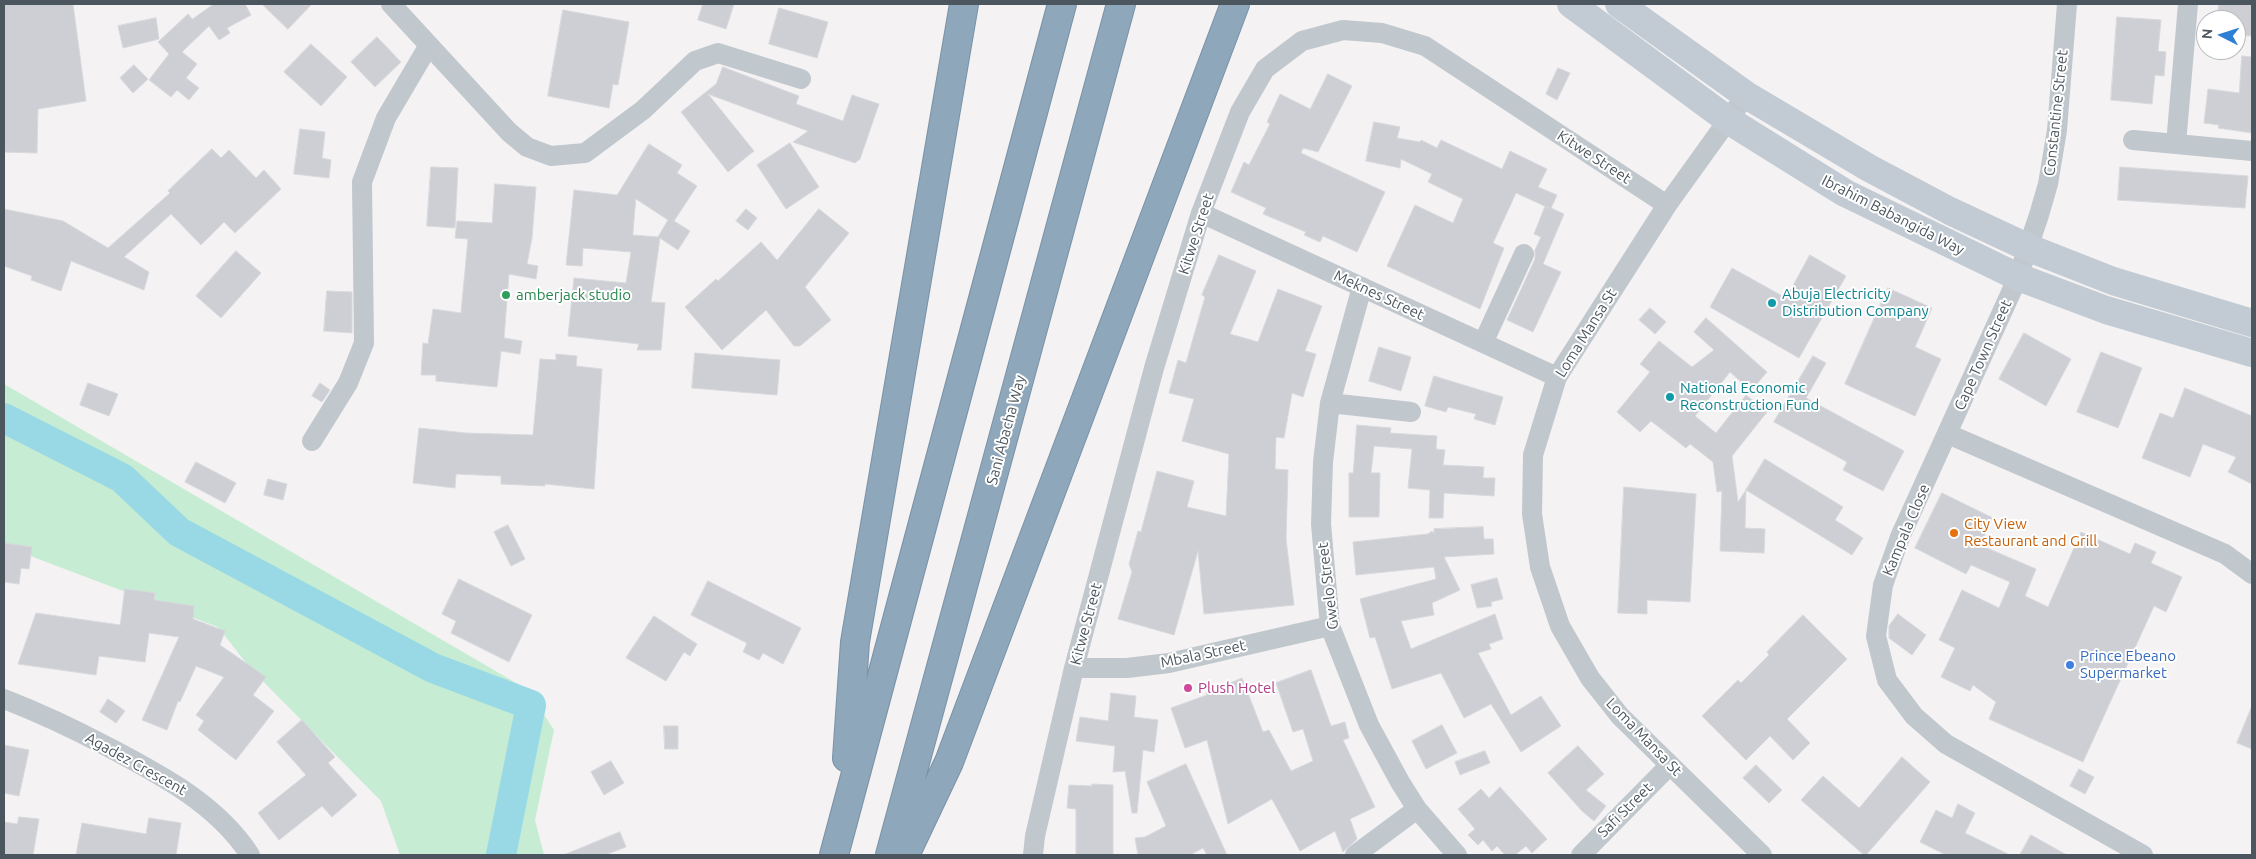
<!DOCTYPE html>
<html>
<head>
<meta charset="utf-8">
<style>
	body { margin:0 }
	#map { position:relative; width:2256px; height:859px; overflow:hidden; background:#f4f2f3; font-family:Ubuntu,sans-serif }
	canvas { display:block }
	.frame { position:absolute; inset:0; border:5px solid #4c565e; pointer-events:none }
	.north { position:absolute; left:2196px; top:10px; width:50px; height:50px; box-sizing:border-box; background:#fff; border:1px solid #b7bbbf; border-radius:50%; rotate:275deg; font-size:14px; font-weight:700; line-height:20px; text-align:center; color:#4c565e }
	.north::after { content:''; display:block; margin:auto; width:18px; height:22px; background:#2d7fd4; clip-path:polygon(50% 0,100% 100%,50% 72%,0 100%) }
</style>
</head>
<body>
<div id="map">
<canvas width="2256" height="859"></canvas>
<div class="frame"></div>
<div class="north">N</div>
</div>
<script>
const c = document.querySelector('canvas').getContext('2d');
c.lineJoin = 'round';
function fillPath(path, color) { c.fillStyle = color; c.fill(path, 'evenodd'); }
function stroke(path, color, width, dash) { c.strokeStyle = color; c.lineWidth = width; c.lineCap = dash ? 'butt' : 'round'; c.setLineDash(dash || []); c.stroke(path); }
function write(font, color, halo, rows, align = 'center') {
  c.font = font + ' Ubuntu,sans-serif'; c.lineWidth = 4; c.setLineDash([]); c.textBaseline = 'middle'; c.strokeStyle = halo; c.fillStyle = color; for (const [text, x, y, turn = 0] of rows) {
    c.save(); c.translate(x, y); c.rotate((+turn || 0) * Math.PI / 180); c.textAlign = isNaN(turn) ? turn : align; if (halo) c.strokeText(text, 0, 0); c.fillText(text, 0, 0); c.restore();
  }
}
const green = new Path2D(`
	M4 384 528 690 554 730 535 820 544 855H400L381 801 250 668 218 627 4 546Z`);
const river = new Path2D(`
	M4 418 122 478 179 532 433 668 531 705 501 855`);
const building = new Path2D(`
	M4 4H73L86 101 38 109 37 153 4 152Z
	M214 4H245L251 15 227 28 230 33 219 40 209 26 182 52 197 64 186 78 199 88 189 100 177 90 171 97 149 80 169 54 158 42 188 14 192 19Z
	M262 4H312L288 29Z
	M703 4H734L726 29 698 20Z
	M2219 4H2252V36L2236 35V20H2217Z
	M779 8 828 22 817 58 769 44Z
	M563 10 629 22 618 85 613 84 609 108 548 96Z
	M2117 17 2161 20 2158 51 2166 52 2164 76 2155 75 2152 104 2111 100Z
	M156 18 159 39 123 48 118 26Z
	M377 37 401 62 375 87 351 62Z
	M311 44 347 77 321 106 284 72Z
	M2242 56 2252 57V133L2218 128 2219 125 2204 123 2208 89 2239 93Z
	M134 65 148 79 133 93 120 78Z
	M723 67 799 96 796 104 843 121 852 95 879 104 860 159 855 163 793 142 808 131 708 94 754 151 728 172 681 112 716 84Z
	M1558 68 1570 73 1557 100 1546 94Z
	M1328 74 1352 86 1318 152 1303 148 1301 153 1385 192 1357 252 1323 236 1320 242 1304 235 1306 232 1263 214 1266 208 1231 192 1244 162 1249 165 1270 124 1267 122 1280 94 1310 109Z
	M1374 122 1400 127 1397 138 1420 142 1421 140 1437 148 1441 140 1502 169 1510 151 1547 169 1538 187 1557 195 1551 208 1564 214 1543 264 1561 272 1533 332 1507 320 1535 259V250L1541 237 1534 234 1545 206 1549 208 1516 193 1493 243 1504 248 1480 309 1387 266 1415 205 1453 223 1463 199 1428 182 1432 174 1401 159 1400 168 1366 161Z
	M300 129 325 132 322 158 331 160 329 178 294 174Z
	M790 143 819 187 786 209 757 165Z
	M649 144 682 165 677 173 697 186 674 221 690 231 678 250 660 238 651 302 665 303 661 350H637L639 344 568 336 574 278 626 283 631 252 583 248 582 266 566 265 574 190 617 195ZM636 199 668 220 658 237 633 235Z
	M212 149 221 158 229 150 256 178 264 170 281 189 235 233 224 222 201 245 171 214 124 257 149 272 144 290 71 261 61 291 31 280 32 276 4 266V209L63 221 108 248 170 193 168 191Z
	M431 167 458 168 455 228 427 226Z
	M2120 167 2248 176 2245 208 2118 200Z
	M495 184 536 187 532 238 527 264 538 266 536 279 509 274 504 338 522 341 520 354 501 351 497 387 436 381V375H421L423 343 428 344 433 309 461 313 468 239 455 238 457 221 492 223Z
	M746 209 757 218 748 230 736 221Z
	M819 209 849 233 805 287 831 320 800 346H794L766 310 722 350 685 307 716 279 718 281 761 242 777 260Z
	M236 251 261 273 221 318 196 296Z
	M1219 255 1256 271 1230 334 1258 342 1278 289 1322 306 1305 351 1316 354 1303 397 1292 393 1284 438 1276 437 1275 469 1288 470 1286 539 1294 605 1204 614 1198 551 1174 635 1118 619 1132 572 1129 564 1138 531 1141 532 1157 471 1194 481 1187 507 1226 516 1229 454 1182 441 1194 399 1169 393 1178 360 1186 363 1205 297 1202 295Z
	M1810 255 1846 276 1799 358 1710 307 1732 268 1786 298Z
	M1888 288 1932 308 1915 347 1941 359 1915 416 1845 384Z
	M327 291 352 292V333L324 331Z
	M1650 308 1666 322 1655 334 1639 320Z
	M1706 318 1767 372 1751 391 1730 372 1695 416 1716 433 1746 395 1767 412 1732 456 1738 502 1746 490 1745 528 1765 529 1764 553 1720 551 1722 491 1717 492 1713 462 1690 444 1686 448 1651 421 1640 432 1617 412 1650 372 1640 364 1659 341 1692 367 1714 350 1694 332Z
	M2024 333 2071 359 2046 406 1999 379Z
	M1379 347 1411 357 1401 391 1369 381Z
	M2101 352 2142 368 2118 428 2077 412Z
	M695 353 780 360 777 395 692 388Z
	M556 354 577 356 576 366 602 369 594 489 545 484V486L501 484V476L456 474 455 488 413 483 419 428 466 433 533 435 540 359 556 360Z
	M1813 356 1826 363 1806 398 1904 451 1883 491 1843 470 1847 462 1774 422Z
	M1434 376 1503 397 1495 425 1474 419 1476 414 1448 407 1446 412 1425 406Z
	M88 383 118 394 109 416 80 405Z
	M320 383 330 390 322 402 312 396Z
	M2185 388 2252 416V484L2228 472 2236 457 2203 444 2190 477 2142 458 2160 413 2173 418Z
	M1357 425 1391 428 1390 433 1437 436 1436 449 1445 450 1443 465 1484 467 1483 478H1495L1494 496 1444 493 1443 518H1429L1430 490 1408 488 1412 449 1374 446 1371 473H1380L1379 517H1349V473H1353Z
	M1765 459 1843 507 1835 520 1863 538 1852 555 1746 490Z
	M196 462 236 483 225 503 185 482Z
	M268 479 287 484 283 500 264 495Z
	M1624 487 1696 494 1690 602 1647 600V614L1618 613Z
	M1942 493 1993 518 1980 545 2036 569 2025 596 2048 607 2081 532 2130 554 2135 543 2156 552 2151 563 2182 577 2166 612 2154 606 2083 762 1989 719 1996 702 1973 685 1970 691 1941 677 1955 648 1939 640 1962 590 1999 608 2010 582 1971 565 1966 574 1915 548Z
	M508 525 525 559 511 566 494 532Z
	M1483 527 1484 539H1493L1494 554 1444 557 1460 590 1432 603 1434 615 1401 621 1411 649 1495 614 1503 639 1489 644 1491 649 1478 653 1511 715 1541 696 1561 726 1521 752 1491 704 1464 718 1441 673 1392 689 1375 637 1370 638 1360 599 1436 579 1434 567 1356 575 1353 542 1428 534 1432 531 1434 534V529Z
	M4 543 32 547 29 569 21 568 19 584 4 582Z
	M1497 578 1503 599 1491 602 1492 606 1477 608 1471 585Z
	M459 579 532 615 509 662 451 633 456 621 442 614Z
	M708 581 801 628 783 664 763 653 759 660 743 652 747 643 691 615Z
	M125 589 155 593 154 600 194 606 193 619 225 631 220 645 266 677 253 695 274 711 236 760 198 730 204 721 196 715 224 677 196 666 180 702 178 701 167 730 142 720 179 637 149 633 145 662 99 656 96 675 18 664 36 613 120 625Z
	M1898 614 1926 635 1912 655 1889 638V626Z
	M1803 615 1847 659 1787 719 1810 743 1793 760 1770 736 1746 760 1702 716 1738 680 1741 683 1769 655 1767 652Z
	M654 616 697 644 690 656 684 652 666 681 626 658Z
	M1311 670 1331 726 1345 722 1349 738 1343 740 1375 807 1350 819 1357 839 1343 852 1335 831 1300 851 1272 799 1228 824 1207 740 1185 748 1171 708 1207 695 1206 693 1242 678 1263 732 1269 730 1291 771 1313 761 1303 729 1293 732 1276 683Z
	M1111 693 1136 696 1134 717 1158 720 1154 752 1143 750 1137 813H1132L1125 771 1113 772 1115 746 1076 741 1080 717 1108 721Z
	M108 699 125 711 116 723 100 712Z
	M2252 706V749L2237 743Z
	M302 720 335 757 328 763 357 795 332 817 322 806 279 840 258 813 306 775 277 742Z
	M1442 725 1457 753 1426 769 1412 741Z
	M664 726H678V749H665Z
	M4 745 29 750 19 796 4 793Z
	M1578 746 1604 774 1586 790 1606 806 1594 821 1582 811 1548 773Z
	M1485 751 1490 763 1460 775 1455 762Z
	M1902 757 1930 782 1866 855H1864L1801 800 1823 776 1859 808Z
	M611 761 624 783 604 795 591 772Z
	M1186 764 1227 855H1207L1203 848 1190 855H1138L1135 838 1145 837 1166 826 1147 782Z
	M1756 765 1782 790 1769 803 1743 778Z
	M2079 769 2094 777 2085 794 2070 786Z
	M1092 784 1113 785V855H1076V809L1067 808 1069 785 1092 786Z
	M1500 787 1547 839 1532 853 1526 846 1515 855H1505L1497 846 1492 851 1483 840 1478 845 1468 835 1475 829 1458 809 1481 789 1489 798Z
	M1958 804 1975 813 1965 833 2010 855H1946L1920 842 1936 810 1952 818Z
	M19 817 39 819 33 855H4V822L17 824Z
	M149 818 181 823 176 855H76L82 823 146 834Z
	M620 832 626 847 605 855H564Z
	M2031 835 2067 855H2020Z`);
const minor = new Path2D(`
	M391 4 509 132 527 147 551 156 585 153 643 110 695 61 718 53 801 79
	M2067 4 2057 130 2048 184 2039 215 2018 277 1900 537 1883 585 1876 636 1887 680 1914 716 1946 744 2143 855
	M1746 95 1667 205 1557 377 1533 455 1532 514 1540 567 1560 626 1590 678 1620 716 1762 855
	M2133 140 2252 151
	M2176 144 2188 4
	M1201 213 1557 377
	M1362 287 1330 403 1323 462 1321 524 1330 626 1369 725 1400 782 1417 809 1457 855
	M1483 343 1524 254
	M1330 403 1411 412
	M1948 434 2225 554 2252 574
	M312 441 348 383 364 343 362 182 386 118 429 45
	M1074 668H1127L1169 663 1330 626
	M4 699C40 713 74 729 108 747 161 775 217 804 250 855
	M1033 855 1035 836 1074 668 1154 368 1201 213 1240 112 1265 69 1302 41 1343 30 1382 33 1425 46 1667 205
	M1355 855 1417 809
	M1581 855 1670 765`);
const secondary = new Path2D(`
	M1571 4 1728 120 1845 193 2018 277 2106 310 2252 353
	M1619 4 1746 95 1869 168 1950 211 2029 248 2113 281 2252 323`);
const motorway = new Path2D(`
	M847 758 855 642 964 4
	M834 855 1062 4
	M890 855 1121 4
	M905 855 949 762 1235 4`);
const markers = [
	[506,295,5,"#2e9e5b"],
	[1772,303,5,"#0f9aa8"],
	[1670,397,5,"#0f9aa8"],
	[1954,533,5,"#e8710a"],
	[2070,665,5,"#3f7fe0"],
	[1188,688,5,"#d1479c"]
];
const streetNames = [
	["Constantine Street",2056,113,-84],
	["Kitwe Street",1594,157,33],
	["Ibrahim Babangida Way",1893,215,27],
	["Kitwe Street",1196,234,-72],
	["Meknes Street",1379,295,25],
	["Loma Mansa St",1586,333,-58],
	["Cape Town Street",1983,355,-66],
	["Sani Abacha Way",1006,430,-75],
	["Kampala Close",1906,530,-67],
	["Gwelo Street",1328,586,-97],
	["Kitwe Street",1086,624,-75],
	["Mbala Street",1203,654,-12],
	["Loma Mansa St",1644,737,46],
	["Agadez Crescent",136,764,29],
	["Safi Street",1625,810,-45]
];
const cultureNames = [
	["Abuja Electricity",1782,294],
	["Distribution Company",1782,311],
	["National Economic",1680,388],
	["Reconstruction Fund",1680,405]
];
const leisureNames = [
	["amberjack studio",516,295]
];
const foodNames = [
	["City View",1964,524],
	["Restaurant and Grill",1964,541]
];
const shopNames = [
	["Prince Ebeano",2080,656],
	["Supermarket",2080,673]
];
const hotelNames = [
	["Plush Hotel",1198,688]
];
fillPath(green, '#c6ecd3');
stroke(river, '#98d9e5', 30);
fillPath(building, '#cdcfd4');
stroke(building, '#d7d9dd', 1);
stroke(motorway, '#7a92a7', 30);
stroke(minor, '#c0c7cd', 20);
stroke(secondary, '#c2cbd3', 28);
stroke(motorway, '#8fa7bb', 28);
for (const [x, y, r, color] of markers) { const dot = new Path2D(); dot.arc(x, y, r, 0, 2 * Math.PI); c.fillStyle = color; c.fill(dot); stroke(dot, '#fff', 2); }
write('15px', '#4c565e', '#fff', streetNames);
write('15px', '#0d838f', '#fff', cultureNames, 'left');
write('15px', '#27864d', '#fff', leisureNames, 'left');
write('15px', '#c56008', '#fff', foodNames, 'left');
write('15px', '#366cbe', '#fff', shopNames, 'left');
write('15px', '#b23c85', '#fff', hotelNames, 'left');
</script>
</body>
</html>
